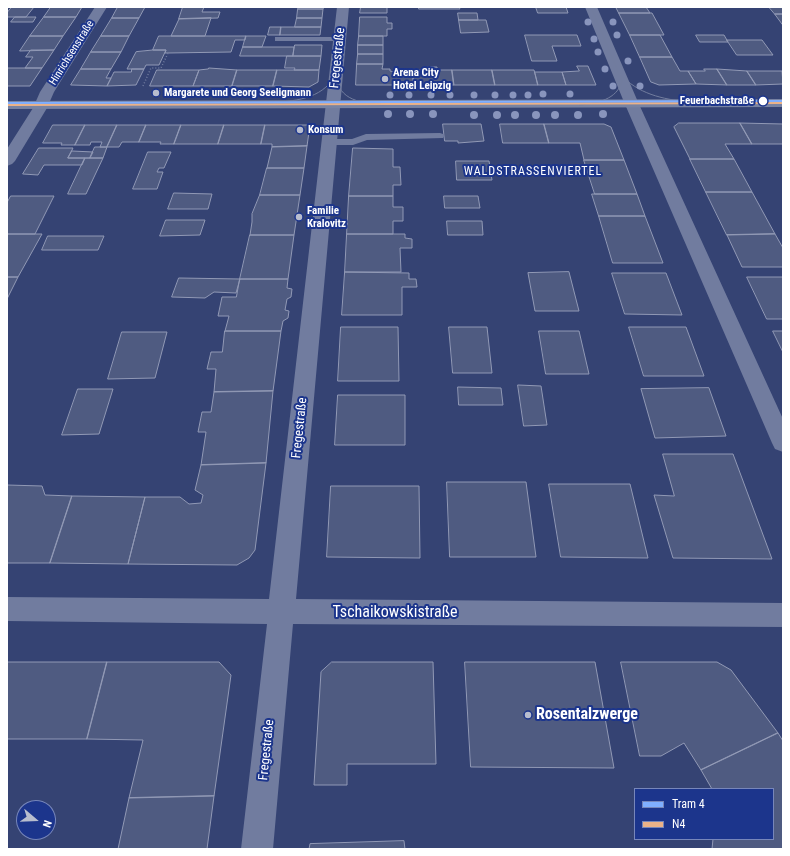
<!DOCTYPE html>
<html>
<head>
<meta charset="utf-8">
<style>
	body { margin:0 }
	#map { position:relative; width:790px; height:856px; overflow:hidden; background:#354373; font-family:"Roboto Condensed",sans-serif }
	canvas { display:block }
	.frame { position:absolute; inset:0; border:8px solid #fff; pointer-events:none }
	.legend { position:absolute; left:634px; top:788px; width:140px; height:52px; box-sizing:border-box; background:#1c358c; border:1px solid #7786ba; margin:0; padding:5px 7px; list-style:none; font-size:12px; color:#fff }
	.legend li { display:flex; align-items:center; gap:8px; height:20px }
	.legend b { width:20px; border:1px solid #7786ba }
	.north { position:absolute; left:16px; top:800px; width:40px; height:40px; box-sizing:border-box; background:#1c358c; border:1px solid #7786ba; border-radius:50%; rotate:109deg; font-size:11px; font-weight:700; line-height:16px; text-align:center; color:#fff }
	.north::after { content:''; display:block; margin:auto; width:14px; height:18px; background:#b8bdce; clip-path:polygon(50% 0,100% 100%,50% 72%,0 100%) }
</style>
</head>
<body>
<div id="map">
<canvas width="790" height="856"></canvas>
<div class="frame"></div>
<ul class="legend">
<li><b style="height:5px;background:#80afff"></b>Tram 4</li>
<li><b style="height:5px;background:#ebb288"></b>N4</li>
</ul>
<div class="north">N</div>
</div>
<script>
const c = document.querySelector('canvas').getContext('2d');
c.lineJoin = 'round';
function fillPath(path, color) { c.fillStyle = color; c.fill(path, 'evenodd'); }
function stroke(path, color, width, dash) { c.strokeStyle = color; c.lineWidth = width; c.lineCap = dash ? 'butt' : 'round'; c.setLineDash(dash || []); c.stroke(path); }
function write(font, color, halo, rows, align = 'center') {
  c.font = font + ' "Roboto Condensed",sans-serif'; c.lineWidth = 4; c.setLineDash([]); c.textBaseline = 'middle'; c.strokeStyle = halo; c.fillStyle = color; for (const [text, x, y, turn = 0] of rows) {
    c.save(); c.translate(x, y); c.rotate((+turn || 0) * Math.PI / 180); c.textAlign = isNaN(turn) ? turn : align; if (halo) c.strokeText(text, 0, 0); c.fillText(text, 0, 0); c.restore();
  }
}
const building = new Path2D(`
	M12 7H34L26 17H7V13Z
	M51 7H82L76 17H44Z
	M118 7H145L139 18H112Z
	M183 7H204L202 12H220L218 18 179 19Z
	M299 7H324L323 9H298Z
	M361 7H387V13H360Z
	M419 7H459L460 9H419Z
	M536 7H566L568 13H538Z
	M616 7H646L650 13H619Z
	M769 7H783V14H775Z
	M298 9H323L322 18H297Z
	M458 13H477L478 20H459Z
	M619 13H652L664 35H630Z
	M775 14H783V25Z
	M15 17H36L33 22H11Z
	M44 17H76L63 36H30Z
	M360 17H387V23H392V29H387V36H359Z
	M112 18H139L129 36H101Z
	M211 18 205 36H171L179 19Z
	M297 18H322L321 27H295Z
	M459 20H486L489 32 461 33Z
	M270 27H281L280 35H268Z
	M281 27H321L320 35H280Z
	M525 35H577L581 46H552L557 61H532Z
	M630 35H660L672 57H640Z
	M696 35H724L728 42H700Z
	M30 36H63L54 50 20 51Z
	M101 36H129L121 52H91Z
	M159 36H246L245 40H235L231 52 168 53H165L166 50H153Z
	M246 36H266L262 47H243Z
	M359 36H383V45H358Z
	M727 40H762L773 55H737Z
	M295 45H322L321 56H293Z
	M358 45H383V54H358Z
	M243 47H294L293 56H240Z
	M31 50H54L42 68H25L33 57H26Z
	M153 50H166L159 65H146L144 69H127L136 52Z
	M91 52H121L111 69H81Z
	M358 54H383V64H357Z
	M287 56H321L319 70H294L295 68H285Z
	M640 57H672L680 71H688L696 84 659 85 651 82Z
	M357 64H383L382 69H390V71L400 73H413V85H356Z
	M577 66H588L596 85H566L562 72 579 71Z
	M428 67H437V70H452L454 85H413V70H428Z
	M7 68H42L30 86H7Z
	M209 68 237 70 232 86H193L199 70 208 69Z
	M81 69H111L106 78H111L107 86 71 85Z
	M132 69H144L136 85 107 86 114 72H131Z
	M704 69H717L727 85 696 84 688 71H705Z
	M717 69 747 71 756 85H727Z
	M157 70H199L193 86H150Z
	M237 70H277L273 86H232Z
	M277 70H319L318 82 309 87 273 86Z
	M452 70H492L495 85H454Z
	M492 70H534L538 85H495Z
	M747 71H782L783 84 756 85Z
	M535 72H562L566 85H538Z
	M679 123H740L752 144H725L734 159H690L674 127Z
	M740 123 783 124V144H752Z
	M443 124H481L484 141 458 143V141H445Z
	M500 124H544L549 143H503Z
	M544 124H604L611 127 624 160H584L580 143H549Z
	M53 125H85L75 145H61L62 143H43Z
	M85 125H117L107 147H100L102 142H91L90 145H75Z
	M117 125H146L139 142H122L119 147H107Z
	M146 125H181L174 144H160L161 142H139Z
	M181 125H224L218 144H174Z
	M224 125H265L261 144H218Z
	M265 125H310L307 146 272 147V144H261Z
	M307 146 304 168H267L272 147Z
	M95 147H107L103 158H90Z
	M39 148H73L68 158H85L82 165H44L38 175 23 174Z
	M353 148 393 149V167H400L401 185H393V196H349Z
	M72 151 93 152 90 158H68Z
	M148 152H171L164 168H159L157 172H163L157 189H133Z
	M85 158H103L86 194H68Z
	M690 159H734L752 192H706Z
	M584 160H624L637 194H595Z
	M456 161H489L492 180H457Z
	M267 168H304L300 195H260Z
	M706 192H752L775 234 727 235Z
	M174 193 212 194 208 209H168Z
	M592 194H637L645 216H599Z
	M260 195H300L294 235H250L252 222V214Z
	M11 196H54L35 234H7V203Z
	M349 196H393V207H403V221H393V234H347Z
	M444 196H478L480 208H445Z
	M599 216H645L663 263H613Z
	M166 220H205L200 235 160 236Z
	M447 221H482L483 235H448Z
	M7 234H42L18 277H7Z
	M347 234H405V238L412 239V248H400L401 272H345Z
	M775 234 783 248V267H742L727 235Z
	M250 235H294L288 279H240Z
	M48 236H104L98 250H42Z
	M345 272 409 273V279H416L417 287H402V315H342Z
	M569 272 579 311H535L528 273Z
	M612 273H666L682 315 625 314Z
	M7 277H18L7 299Z
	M747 277H783V319H767Z
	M179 278 240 279 236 293 214 292 205 298 172 297Z
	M240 279H288L287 288 292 289 291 297 287 299 285 310 289 311 288 318 283 321 281 331H225L229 316H218L222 297H236Z
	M341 327H398L399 381H338Z
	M449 327H487L492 373H453Z
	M629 327H686L704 376H644Z
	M225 331H281L273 391 214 392 216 369H207L211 352H222Z
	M539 331H579L589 374H546Z
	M773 331H783V352Z
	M122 332H167L155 378 108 379Z
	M518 385 541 386 547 425 524 426Z
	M458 387 501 388 503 405H459Z
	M709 388 726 436 655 438 641 389Z
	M78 389H113L99 434 62 435Z
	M273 391 266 463 201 465 206 432H198L202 412H211L214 392Z
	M338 395H405V445H335Z
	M663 454H733L772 559 673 558 654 495 674 496Z
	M266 463 255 550 249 558 237 565 128 564 145 497H180L189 504 201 503 203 495 195 490 201 465Z
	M447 482H526L536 557H450Z
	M549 484H630L648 558 561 557Z
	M7 485 42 486 45 495 72 496 50 563H7Z
	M331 486H419L420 558 327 557Z
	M72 496 145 497 128 564 50 563Z
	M7 662H107L87 739H7Z
	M107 662H219L231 675 214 796 129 798 143 740 87 739Z
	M332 662H433L436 764H347V785H314L321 672Z
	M465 662H595L614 768 471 767Z
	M621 662H717L731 670 778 733 701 770 684 743 661 756H640Z
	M778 733 783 741V849H712L713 839H773V789H712L701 770Z
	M214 796 207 849H118L129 798Z
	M404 841 405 849H309L310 844Z`);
const path = new Path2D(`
	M143 86 151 68H161L168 53`);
const service = new Path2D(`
	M275 37H339L343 39 339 41H275Z
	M440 133 443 134 444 136 443 138 367 140 353 145H329L325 142 329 139H352L366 134Z`);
const minor = new Path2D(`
	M95 7H107L54 92 47 108 15 161 12 164 7 166V149L33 108 40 92Z
	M337 7H349L296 599 783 603V627L293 624 273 849H241L267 624 7 621V597L269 599Z
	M585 7H597L638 102 783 419V452L775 449 772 443 624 102Z`);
const secondary = new Path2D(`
	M783 99V107L7 109V101Z`);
const tram = new Path2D(`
	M343 7 336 75C338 101 362 103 384 105
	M620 74C638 94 662 99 688 102
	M268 103C294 101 321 100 335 76
	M580 105C597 103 617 100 622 81L591 7`);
const bus1 = new Path2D(`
	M7 105 783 103`);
const tram1 = new Path2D(`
	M7 103 783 101`);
const trees = [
	[588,22,3.5],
	[613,22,3.5],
	[617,35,3.5],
	[594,39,3.5],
	[598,52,3.5],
	[628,61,3.5],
	[605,69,3.5],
	[613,86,3.5],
	[640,86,3.5],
	[543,94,3.5],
	[570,94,3.5],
	[390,95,3.5],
	[409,95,3.5],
	[431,95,3.5],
	[450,95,3.5],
	[474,95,3.5],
	[495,95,3.5],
	[513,95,3.5],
	[528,95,3.5],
	[388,114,4],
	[410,114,4],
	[433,114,4],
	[603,114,4],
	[474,115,4],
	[497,115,4],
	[515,115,4],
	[536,115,4],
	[555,115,4],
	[578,115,4]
];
const markers = [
	[385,79,4,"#b8bdce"],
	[156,93,4,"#b8bdce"],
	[763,101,5,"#fff"],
	[300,130,4,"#b8bdce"],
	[299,217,4,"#b8bdce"],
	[528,715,4,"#b8bdce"]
];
const farStreetnames = [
	["Hinrichsenstraße",72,53,-58]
];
const farPoinames = [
	["Arena City",393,73],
	["Hotel Leipzig",393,86],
	["Margarete und Georg Seeligmann",164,93],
	["Konsum",308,130],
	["Familie",307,211],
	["Kralovitz",307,224]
];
const farStopnames = [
	["Feuerbachstraße",754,101]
];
const farNeighbourhoodnames = [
	["WALDSTRASSENVIERTEL",533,172]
];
const streetNames = [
	["Fregestraße",338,58,-84],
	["Fregestraße",300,428,-84],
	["Fregestraße",267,750,-84]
];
const nearStreetnames = [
	["Tschaikowskistraße",395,613]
];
const nearPoinames = [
	["Rosentalzwerge",536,715]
];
fillPath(building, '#4f5b81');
stroke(building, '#9199b5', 1);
stroke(path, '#717c9f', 1.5, [1, 2]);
fillPath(service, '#717c9f');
fillPath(minor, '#717c9f');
fillPath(secondary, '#7883a3');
stroke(tram, '#727d9e', 1);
stroke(bus1, '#ebb288', 2);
stroke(tram1, '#80afff', 2);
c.fillStyle = '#8995bd';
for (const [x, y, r] of trees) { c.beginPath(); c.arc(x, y, r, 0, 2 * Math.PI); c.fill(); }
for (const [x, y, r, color] of markers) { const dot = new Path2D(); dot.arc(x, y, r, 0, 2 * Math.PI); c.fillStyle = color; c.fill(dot); stroke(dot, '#1c358c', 1.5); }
write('11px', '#fff', '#1c358c', farStreetnames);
write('bold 11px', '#fff', '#1c358c', farPoinames, 'left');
write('bold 11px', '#fff', '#1c358c', farStopnames, 'right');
c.letterSpacing = '1px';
write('12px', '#fff', '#1c358c', farNeighbourhoodnames);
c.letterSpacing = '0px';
write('13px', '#fff', '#1c358c', streetNames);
write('16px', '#fff', '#1c358c', nearStreetnames);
write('bold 16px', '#fff', '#1c358c', nearPoinames, 'left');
</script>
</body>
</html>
